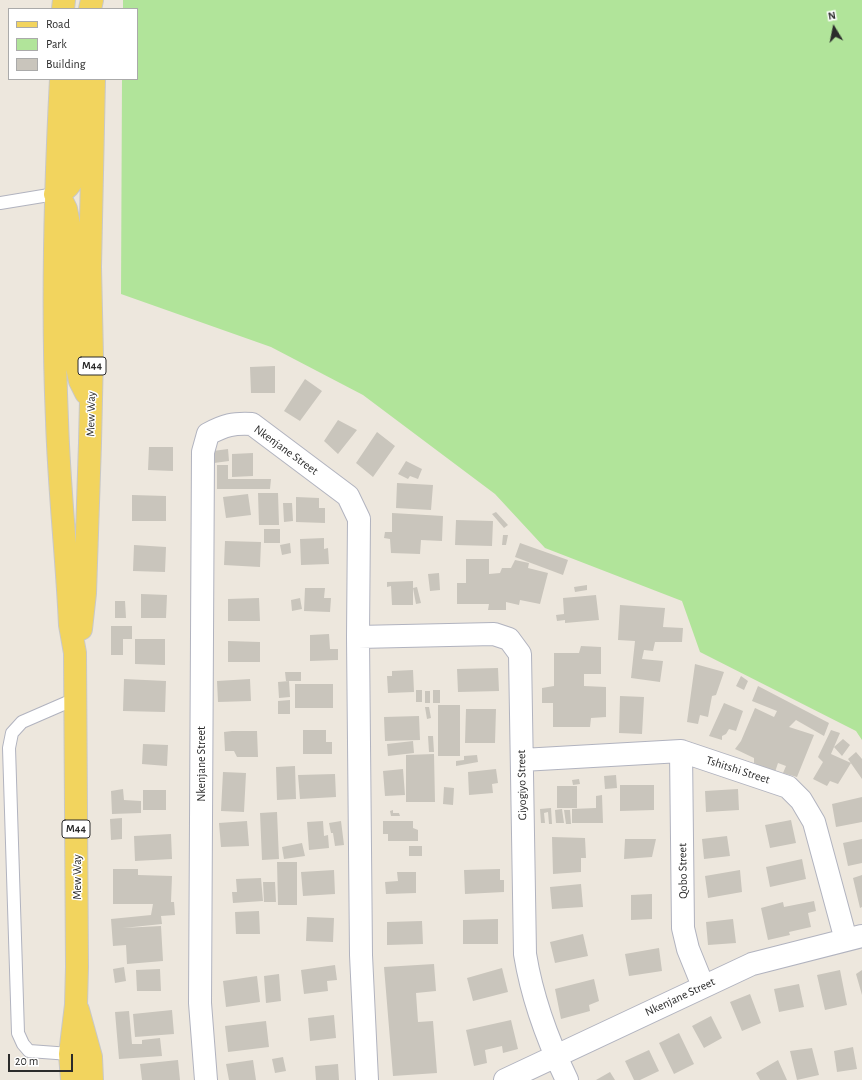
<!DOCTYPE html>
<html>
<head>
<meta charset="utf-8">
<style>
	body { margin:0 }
	#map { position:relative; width:862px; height:1080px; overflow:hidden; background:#ede7dd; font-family:"Alegreya Sans",sans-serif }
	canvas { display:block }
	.legend { position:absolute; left:8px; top:8px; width:130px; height:72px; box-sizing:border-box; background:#fff; border:1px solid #aaa; margin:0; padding:5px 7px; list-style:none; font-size:12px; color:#2b2b2b }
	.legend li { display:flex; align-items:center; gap:8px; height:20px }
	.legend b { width:20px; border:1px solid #aaa }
	.north { position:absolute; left:814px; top:8px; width:40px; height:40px; -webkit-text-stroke:3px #fff; paint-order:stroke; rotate:350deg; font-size:11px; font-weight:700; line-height:16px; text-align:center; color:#2b2b2b }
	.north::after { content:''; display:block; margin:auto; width:14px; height:18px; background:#2b2b2b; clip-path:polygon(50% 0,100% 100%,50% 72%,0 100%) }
	.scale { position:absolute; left:8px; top:1054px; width:65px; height:18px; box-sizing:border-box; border:2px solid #2b2b2b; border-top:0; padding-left:5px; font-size:12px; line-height:14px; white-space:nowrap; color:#2b2b2b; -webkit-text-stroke:3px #fff; paint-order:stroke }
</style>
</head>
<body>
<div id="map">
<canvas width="862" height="1080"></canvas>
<ul class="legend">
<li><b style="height:5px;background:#f2d45e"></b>Road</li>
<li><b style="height:11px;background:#b1e49a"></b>Park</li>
<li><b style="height:11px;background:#c9c5bc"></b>Building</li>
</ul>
<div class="north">N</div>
<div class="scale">20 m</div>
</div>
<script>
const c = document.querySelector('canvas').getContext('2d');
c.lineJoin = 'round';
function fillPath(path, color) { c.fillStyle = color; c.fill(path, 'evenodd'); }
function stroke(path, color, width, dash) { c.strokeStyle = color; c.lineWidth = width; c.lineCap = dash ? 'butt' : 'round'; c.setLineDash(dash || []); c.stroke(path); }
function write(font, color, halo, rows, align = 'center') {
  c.font = font + ' "Alegreya Sans",sans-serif'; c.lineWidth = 3; c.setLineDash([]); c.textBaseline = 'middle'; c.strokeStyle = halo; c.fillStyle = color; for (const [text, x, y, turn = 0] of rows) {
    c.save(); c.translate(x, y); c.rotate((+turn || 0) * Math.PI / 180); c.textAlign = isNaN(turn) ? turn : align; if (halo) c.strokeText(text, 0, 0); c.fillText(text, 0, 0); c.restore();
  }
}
const green = new Path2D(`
	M123 0H862V740L856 731 700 652 682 601 545 548 495 494 363 395 271 347 121 294 122 79H137V9H123Z`);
const building = new Path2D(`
	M275 366V393H251L250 367Z
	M305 379 322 391 300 421 284 411Z
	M338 420 357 430 338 454 324 441Z
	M377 432 395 446 373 477 356 463Z
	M149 447H173V471L148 470Z
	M228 449 229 461 214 463 213 451Z
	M253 453V476L232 477V454Z
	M406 461 422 469 418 479 410 476 408 479 398 474Z
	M217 465H228V479H271L270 489H217Z
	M397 483 433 485 431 510 396 508Z
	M258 493H278L279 525H259Z
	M248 494 251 515 226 518 223 497Z
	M132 495 166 496V521H132Z
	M296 497 319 498V508H325V523L296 522Z
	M283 503H292L293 521 284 522Z
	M496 512 508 525 504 528 492 514Z
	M392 513 443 516 442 541 421 540 420 554 391 553 390 539 384 538 385 532H392Z
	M456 520 493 521 492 546 455 545Z
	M264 529H280V543H264Z
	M503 535H508L506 545H502Z
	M324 538V549L328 548 329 564 301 565 300 539Z
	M225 541 261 542 260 567 224 565Z
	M290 543 291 553 282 555 280 545Z
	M520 543 568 560 563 575 515 557Z
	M134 545 166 547 165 572 133 571Z
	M466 559H489V574L500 573 502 568H511L515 560 529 563 528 568 548 573 540 604 520 600 519 605 506 602V610H488L489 604H457V583H466Z
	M439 573 440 590 430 591 428 574Z
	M413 581V605H392L391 586 387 587V582Z
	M587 585V590L575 592 574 587Z
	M417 587 421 603 416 604 413 588Z
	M305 588H325L324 598H331L330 612 304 611Z
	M141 594 167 595 166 618H141Z
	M596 595 599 620 565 623V620L557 621 556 615 564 614 563 598Z
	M259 598 260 621H228V599Z
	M300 598 302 609 292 611 291 600Z
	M115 601H125L126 618H115Z
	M620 605 665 608 663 627 683 628 682 642H655L653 651 644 650 642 659 663 661 660 682 631 678 635 641 618 640Z
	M111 626H132V639H123V655H111Z
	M329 634 330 649H338V660L310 661V635Z
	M135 639H165V665L135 664Z
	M228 641 260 642V662H228Z
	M581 646 601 647V674H584V686L606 687V717L591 718 590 727H553V703H542V688L554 686V653H579Z
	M695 664 724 672 716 695 712 696 708 717 700 715 698 724 687 722Z
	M498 668 499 691 458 692 457 669Z
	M413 670 414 692 388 693 387 676H392V671Z
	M285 672H301V681H286Z
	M741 676 748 681 744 690 736 686Z
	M124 679 166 681 165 712 123 711Z
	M250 679 251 701 218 702 217 681Z
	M289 681 290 697 279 698 278 682Z
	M295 684H333V708H295Z
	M758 686 829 723 824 736 796 720 789 727 814 735 797 777 783 773 786 766 778 763 775 772 754 763V758L735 749 741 741 755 708 774 717 777 711 752 701Z
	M416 690H422V702H416Z
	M433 690H440V703H433Z
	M425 691H430V703H425Z
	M620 696 644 697 642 734 619 733Z
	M290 700V714H278V701Z
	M724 703 743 711 736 731 729 729 726 734 722 736V740L709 736Z
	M438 705H460V756H438Z
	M425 707H429L431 718 427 719Z
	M466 709H496L495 743H465Z
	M419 716 420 740 385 741 384 717Z
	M303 730H326V742H332V754H303Z
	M831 730 840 733 831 754 851 763 838 784 830 781 827 786 813 779 823 762 818 757Z
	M232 731H257L258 757H237L234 751H225L224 732Z
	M428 736H433L434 752H429Z
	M843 739 850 745 842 756 834 747Z
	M413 741 414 753 388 756 387 744Z
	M143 744 168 745 167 766 142 764Z
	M856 752 862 759V779L848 759Z
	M434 754 435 802H406V755Z
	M477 755 478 762 456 766V761L464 760V756Z
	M295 766 296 799 277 800 276 767Z
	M403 769 405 795 385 796 383 771Z
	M496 769 498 783 492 784 493 793 469 795 468 772Z
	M223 772 246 773 244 812 221 811Z
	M335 774 336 797 300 799 298 775Z
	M616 775 617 788 605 789 604 776Z
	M579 779 580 784 573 785 572 780Z
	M620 785H654V810L620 811Z
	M557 786H577V808H557Z
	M444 787 454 788 453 805 443 804Z
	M123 789 124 800 141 801V813L112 814 111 791Z
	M738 789 739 810 706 812 705 791Z
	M143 790H166V810H143Z
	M602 795 603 823H572V809L596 808V796Z
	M862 797V822L836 827 832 804Z
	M551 808 552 824H549L548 812 544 813 545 823H541L540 809Z
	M562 809 564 823H556L555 810Z
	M393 810V813H399L400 816H391L390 811Z
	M564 810H570L571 824H566Z
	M277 812 279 859 262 860 260 813Z
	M122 818V839L111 840 110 819Z
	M791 820 796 843 770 848 765 825Z
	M247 821 249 846 221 847 219 823Z
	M323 821 324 836 328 835 329 848 309 850 307 822Z
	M341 821 344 845 335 846 333 833H331L329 823Z
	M383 821H413V828L418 830V841H388V834H383Z
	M171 834 172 859 135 861 134 836Z
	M727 836 730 856 704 859 702 839Z
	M552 837 585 838 586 858H581V872L553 874Z
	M625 839H656L652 857 624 859Z
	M862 839V863L848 866 843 843Z
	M302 843 305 856 284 859 282 847Z
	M409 846H422V856H409Z
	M802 859 806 879 770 887 766 867Z
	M277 862H297V905H278Z
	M113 869H138V875L172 876 171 902H174L175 915 161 916 162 924 123 928 161 926 163 961 127 964 126 945 113 946 111 919 151 915 153 904H113Z
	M500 869V880H504V892L465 894 464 870Z
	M334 870 335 894 303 896 301 872Z
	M740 870 742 892 708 898 705 876Z
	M397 872H416V893L386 894 385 882 398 881Z
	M862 875V907L860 908 853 878Z
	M261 878 263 901 233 903 232 892H237L236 879Z
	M263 882H275L276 902H264Z
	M581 884 583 907 552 909 550 887Z
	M652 894V919L631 920V895Z
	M814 901 816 911 808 913 811 927 789 932 790 935 768 940 761 908 783 902 784 907Z
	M259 911 260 934H236L235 912Z
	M307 917 334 918 333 942 306 941Z
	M498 919V944H463V920Z
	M733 919 736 943 708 945 706 922Z
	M422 921 423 944 387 945V922Z
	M583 934 588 956 555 963 550 942Z
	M659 948 662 971 629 976 625 954Z
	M434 964 436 991 416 993 418 1022 433 1021 437 1073 393 1076 384 967Z
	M335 965 337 980 327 981 328 991 304 994 301 970Z
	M124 967 126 981 115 983 113 969Z
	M502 968 508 992 473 1001 467 978Z
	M160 969 161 991H137L136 970Z
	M840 970 847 1005 825 1010 817 975Z
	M862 970V995L856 974Z
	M279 974 281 1001 266 1003 264 976Z
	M257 976 260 1002 226 1007 223 981Z
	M594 979 599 1001 589 1005 590 1011 561 1019 555 989Z
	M799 984 804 1007 779 1012 774 989Z
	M750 994 761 1023 742 1031 730 1002Z
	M172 1010 174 1034 135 1037 133 1014Z
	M129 1011 132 1044H142V1040L160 1038 162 1056 119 1059 115 1012Z
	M334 1015 336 1038 310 1041 308 1018Z
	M711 1016 722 1038 704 1048 692 1026Z
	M511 1020 518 1049 503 1053 502 1046 485 1050 487 1063 474 1066 466 1030Z
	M266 1021 269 1047 228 1052 225 1026Z
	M679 1033 694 1064 674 1074 659 1043Z
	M853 1047 857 1069 837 1072 834 1051Z
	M812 1048 819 1075 797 1080 790 1051Z
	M649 1050 659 1071 640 1080H634L625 1061Z
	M283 1057 286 1071 275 1073 272 1059Z
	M178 1060 180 1080H142L140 1064Z
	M253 1060 256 1080H229L226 1064Z
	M778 1060 787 1080H760L756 1073Z
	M338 1064 339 1080H316L315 1066Z
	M610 1072 615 1080H596Z`);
const service = new Path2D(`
	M0 203 55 194
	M70 1054 29 1051 23 1044 18 1033 9 748 12 733 22 722 75 699`);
const minor = new Path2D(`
	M358 637 494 634 509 639 520 654 525 954C532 997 548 1041 567 1080
	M681 751 683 928 688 949 703 986
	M522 760 681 751 788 787 801 800 814 822 846 940
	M206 1080 200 1003 203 452 208 434C225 425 233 423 252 424L348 496 359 519 358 637 361 955 367 1080
	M505 1080 752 964 862 936`);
const primary = new Path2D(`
	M63 9 64 0
	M90 9 92 0
	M61 79C55 193 52 306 57 420 59 489 67 557 70 625L75 653 77 967 76 1005 70 1054 72 1080
	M79 79 75 173C71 185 67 190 55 194L62 201 66 209 71 234 76 362 80 381 86 393
	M81 629 85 593 90 443 92 356 90 267 94 79
	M78 1010 91 1057 92 1080`);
const shields = [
	[92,366,28],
	[76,829,28]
];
const shieldNames = [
	["M44",92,366],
	["M44",76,829]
];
const streetNames = [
	["Mew Way",91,414,-89],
	["Nkenjane Street",286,450,36],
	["Nkenjane Street",201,764,-90],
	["Tshitshi Street",738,770,18],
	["Giyogiyo Street",522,785,-91],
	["Qobo Street",683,871,-91],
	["Mew Way",77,877,-90],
	["Nkenjane Street",680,997,-25]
];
fillPath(green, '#b1e49a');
fillPath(building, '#c9c5bc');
stroke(service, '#b1b3bf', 14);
stroke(minor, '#b1b3bf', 24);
stroke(primary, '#c8c8c8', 24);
stroke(service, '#fff', 12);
stroke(minor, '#fff', 22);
stroke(primary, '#f2d45e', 22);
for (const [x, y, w] of shields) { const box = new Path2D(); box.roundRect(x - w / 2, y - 9, w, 18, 3); c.fillStyle = '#fff'; c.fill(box); stroke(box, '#2b2b2b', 1); }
write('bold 11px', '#2b2b2b', null, shieldNames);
write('12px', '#2b2b2b', '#fff', streetNames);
</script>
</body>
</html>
